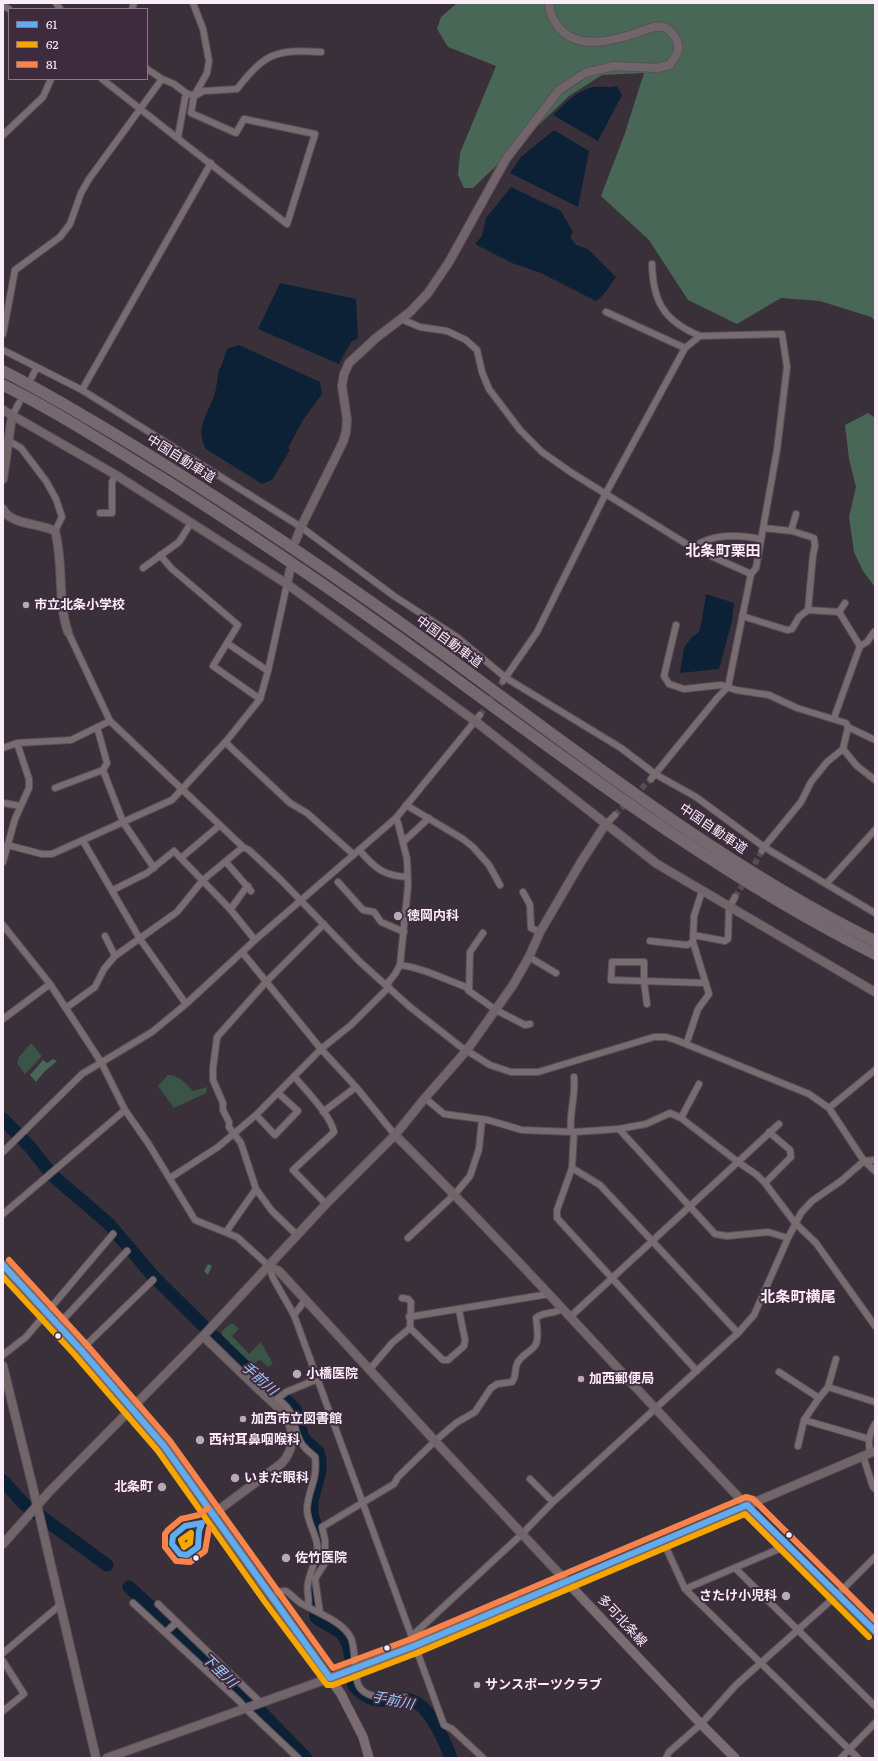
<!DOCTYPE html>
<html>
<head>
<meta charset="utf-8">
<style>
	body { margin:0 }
	#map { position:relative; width:878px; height:1761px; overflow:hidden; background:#3a303a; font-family:Literata,serif }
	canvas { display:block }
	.frame { position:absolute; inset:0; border:4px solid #faecf8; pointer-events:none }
	.legend { position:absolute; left:8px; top:8px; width:140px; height:72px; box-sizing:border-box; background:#3f2b3e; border:1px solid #8a7888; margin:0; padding:5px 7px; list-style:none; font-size:12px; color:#faecf8 }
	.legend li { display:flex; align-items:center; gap:8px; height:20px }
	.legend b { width:20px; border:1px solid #8a7888 }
</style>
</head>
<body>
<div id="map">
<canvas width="878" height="1761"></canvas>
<div class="frame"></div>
<ul class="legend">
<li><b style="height:5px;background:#60acee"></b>61</li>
<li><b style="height:5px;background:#f7a600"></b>62</li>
<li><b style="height:5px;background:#f8844c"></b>81</li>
</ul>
</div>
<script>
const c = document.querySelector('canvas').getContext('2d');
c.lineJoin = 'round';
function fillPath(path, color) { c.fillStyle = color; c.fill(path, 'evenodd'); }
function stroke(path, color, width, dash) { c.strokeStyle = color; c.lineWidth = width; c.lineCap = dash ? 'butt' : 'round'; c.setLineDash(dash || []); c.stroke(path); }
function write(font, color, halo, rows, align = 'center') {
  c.font = font + ' Literata,"Noto Sans JP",serif'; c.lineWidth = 4; c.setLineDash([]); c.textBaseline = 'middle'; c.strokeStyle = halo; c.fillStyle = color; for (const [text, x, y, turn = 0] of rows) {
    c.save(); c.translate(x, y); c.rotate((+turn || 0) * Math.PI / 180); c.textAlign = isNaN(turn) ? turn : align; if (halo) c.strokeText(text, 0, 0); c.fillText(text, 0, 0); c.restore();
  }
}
const green = new Path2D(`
	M31 1043 42 1056 25 1074 17 1063 19 1057Z
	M168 1075C179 1075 185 1083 193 1091L207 1087 206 1093 174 1108 158 1086Z
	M230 1324H234L239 1329 232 1336 249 1354 261 1342 273 1364 268 1367 260 1359 253 1365 222 1336V1331Z`);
const forest = new Path2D(`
	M457 3H875V321L871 317 820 301 781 298 737 324 688 300 649 240 601 196 624 136 644 73 602 75 569 96 473 188H464L458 175 460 153 496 66 448 47 437 29 441 17Z
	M868 413 875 418V587L863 571 854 552 849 517 856 487 849 459 845 425Z
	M53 1059 57 1061 44 1072 36 1082 30 1075 43 1060 47 1063Z
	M208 1264 212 1266 208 1275 204 1271Z`);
const water = new Path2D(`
	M617 86 622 95 598 141 553 115C564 104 578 89 595 87 602 86 609 88 617 86Z
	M554 130 589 151 578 207 510 173 521 157Z
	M511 187 561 211 573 232 570 237 576 245 588 249 616 277C609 286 605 295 596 301L541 273 512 263 475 244 482 236 486 218Z
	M280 283 356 299 358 338 351 342 339 364 258 329Z
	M239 345 320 382 322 394 303 420 288 448 290 450 272 480 262 484 206 449C194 428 209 413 215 393 217 386 217 377 219 369L221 367 227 349Z
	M706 594 734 603 732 621 719 669 680 673 684 648 691 638 699 632 702 620Z`);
const river = new Path2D(`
	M3 1119 30 1147 53 1176 108 1223 154 1277 240 1362 275 1393 287 1401 295 1409 303 1438 318 1452 320 1459V1471L312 1501V1515L319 1535 322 1552 321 1560 312 1579 316 1617C323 1623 332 1626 340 1632 353 1643 351 1669 354 1686 381 1714 394 1690 417 1703 432 1712 445 1742 451 1758
	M3 1481 24 1504 107 1565
	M129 1587 226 1676 306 1758`);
const streetTunnel = new Path2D(`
	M480 715 503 681
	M635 795 651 779
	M615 815 628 802
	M750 872 762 851
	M735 897 746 880`);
const street = new Path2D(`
	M56 3 60 9
	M3 6 9 9
	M132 9 134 3
	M147 69 162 79 174 84 186 93 194 96 204 91 237 89C265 53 276 49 321 52
	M102 79 287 224 315 134 244 119 236 133 191 113 194 96 207 73 209 61 203 29 193 3
	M3 135 43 97 51 79
	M178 137 186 93
	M652 264C653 302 664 321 700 336
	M606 312 685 348
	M401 319 420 327 447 331 466 340 477 350 482 372 489 389 520 430 542 452 572 473 693 548 751 574
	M3 334 15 270 60 237 70 224 81 193 89 179 162 79
	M3 350 82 390 301 527 394 596 457 637 506 678 621 748 655 774 696 797 764 847 875 913
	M32 377 37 367
	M82 390 211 163
	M12 416 19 403
	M9 441 21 448 46 481 56 499 62 517 55 531
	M100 513H112V482L116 475
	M763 528 792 531 814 538 815 546 813 555 808 610
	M791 531 796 514
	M693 548C711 533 740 535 761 539
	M160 555 171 568 238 625 213 666 260 699
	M143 568 179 542 191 523
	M839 612 845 603
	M742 616 787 630 792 629 799 617 808 610 839 612 860 646 834 718
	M676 625 664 676 669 684 684 689 721 685 736 690 769 695 797 708 846 723 848 727 875 740
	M68 632 110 721 243 847 249 850 281 880 359 961 410 1007 461 1047 490 1065 511 1072H538L654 1037H666L676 1040 809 1094 829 1108 864 1161 875 1171
	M227 643 268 671
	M860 646 867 642 874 632
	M503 681 537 632 606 493 685 348 700 336 782 334 787 367 777 450 756 568 751 574 728 687 718 697 651 779
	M97 727 107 763 103 770 123 822 154 868
	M225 742 290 803 307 813 353 854
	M3 748 17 743
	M843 749 857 766 875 780
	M55 788 103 770
	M3 803 21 806
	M406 805 463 839 473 847 489 865 500 885
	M605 825 615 815
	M83 841 140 939 186 1004
	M403 842 429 818
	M7 845 42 854H52L172 800 228 739 260 699 268 671 287 584
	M359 850C375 868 383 876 408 877
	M762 851 764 847 801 802 811 782 827 762 843 749 848 727
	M181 858 220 825
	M3 862 15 819 29 788V779L17 743 71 740 110 721
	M226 862 251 891
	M338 882 363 910 374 912 381 922 404 932
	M827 883 875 830
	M113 890 147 873 174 851 230 909 255 940
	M523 892 530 905 531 928 540 932
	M230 909C238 901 240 894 248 886
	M3 925 50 984 101 1062 125 1110 148 1143 195 1220 237 1237 269 1266 273 1278 294 1315 444 1725 452 1729 483 1758
	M693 935 725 941 728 939 729 908 735 897
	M105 936 115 956
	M650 941 687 945 693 942
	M242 952 321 1049 356 1087 395 1135
	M529 957 556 973
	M400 965C423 968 444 979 466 987L469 991 496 1010 525 1025 530 1024
	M387 984 395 974 400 965 408 886 407 859 398 823 396 818
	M469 991 470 952 483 933
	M647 1004 644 982V962H612L611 980 706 983
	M66 1008 95 987 104 969 115 956 177 912 203 880 243 847
	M3 1019 50 984
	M688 1039 698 1009 709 994 693 942 694 916 702 891
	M294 1076C306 1091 330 1114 334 1132L293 1170 326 1204
	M425 1098 444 1114 488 1120 522 1130 574 1132 619 1129 646 1124 670 1113 681 1118 738 1162 757 1175 765 1183 795 1223 816 1243 875 1326
	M829 1108 875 1070
	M323 1112 356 1087
	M256 1115 275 1135 298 1111 278 1093
	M681 1118 699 1084
	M619 1129 715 1234 727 1236 768 1232 788 1238
	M571 1131C569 1113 576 1095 574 1077
	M574 1132 572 1168 557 1210V1218L697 1371
	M3 1152 82 1074 152 1032 186 1004 255 940 396 818 480 715
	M572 1168 600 1185 738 1333
	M170 1178 218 1147 256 1115 321 1049 351 1025 389 987
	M765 1183 791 1157 790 1150 769 1132
	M3 1214 125 1110
	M226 1232 256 1189
	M297 1235 272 1211 256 1189 241 1143 229 1127V1122L223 1110V1103L213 1080V1068L217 1037 266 982 324 924
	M408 1238 455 1194 470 1176 479 1149 482 1119
	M402 1298 408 1299 411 1302 410 1328 443 1360H448L464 1346 465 1340 459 1310
	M294 1315 306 1299
	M571 1316 779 1124
	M409 1317 549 1294
	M58 1325 127 1251
	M81 1350 153 1280
	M3 1355 26 1337 113 1234
	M370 1369 392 1343 410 1328
	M779 1372 819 1398
	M828 1387 836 1359
	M869 1439 804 1420 819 1398 828 1387 875 1402
	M798 1446 804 1420
	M870 1453C868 1441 869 1434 875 1424
	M863 1456 873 1487 875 1489
	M530 1479 553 1502
	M663 1541 685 1589 858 1758
	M735 1568 875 1706
	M685 1589 786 1546
	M271 1597C275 1595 280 1590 285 1591 290 1592 296 1601 302 1604 316 1612 344 1622 351 1638 357 1651 352 1679 361 1689 371 1700 391 1697 405 1697
	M133 1603 239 1701 245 1708 298 1758
	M158 1604 260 1702
	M308 1607C310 1599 306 1591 308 1583 310 1569 319 1559 317 1544 315 1532 307 1521 307 1509 308 1489 318 1480 315 1457 310 1452 303 1448 300 1441 291 1424 296 1410 277 1399L286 1392 318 1379
	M320 1613 315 1579 325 1563V1540L322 1527 394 1484 398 1477 435 1441 456 1423 475 1412 491 1388 497 1384 512 1382C517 1376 514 1371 517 1364 520 1355 532 1352 536 1344 539 1337 537 1325 536 1318 543 1311 555 1315 563 1308
	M166 1632 177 1622
	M412 1636 522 1534 553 1502 738 1333 754 1315 788 1238 801 1213 812 1201 841 1181 864 1161 875 1160
	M3 1653 60 1605
	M3 1661 24 1694 3 1711
	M666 1758 669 1752 701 1724 736 1685 837 1595 875 1557
	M841 1758 875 1723`);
const secondary = new Path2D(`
	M3 410 116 475 287 584 475 721 657 864 875 992
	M3 479 12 416
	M3 509C10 525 40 523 55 531 64 564 57 601 68 632
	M296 540 301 527 343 442 346 432 347 420 342 386 344 374 349 363 376 338 410 312 428 293 449 262 506 159 559 90 585 73 614 66 657 68 670 65C672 61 676 56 678 51 680 43 672 29 663 27 654 25 642 31 634 34 611 41 580 49 561 30 554 21 549 14 549 3
	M287 584 290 570
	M395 1135C516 1255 629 1382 746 1505 788 1548 832 1590 875 1631
	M269 1266 279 1271 435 1441 567 1582 875 1451
	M203 1336C221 1353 238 1370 256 1387 267 1398 282 1408 289 1423 295 1437 292 1452 282 1463L213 1514
	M3 1366 33 1488 96 1758
	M3 1544 50 1491 206 1333 326 1204 395 1135 425 1098 467 1050 513 985 529 957 540 932 581 862 605 825
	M107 1758 330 1678`);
const primary = new Path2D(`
	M3 1265 81 1350 164 1446 341 1694 363 1737 369 1758
	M330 1678 414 1646 567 1582 701 1724 735 1758`);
const highway = new Path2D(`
	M3 371C51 395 98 424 144 452 248 516 349 585 448 657 585 758 722 865 875 941
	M3 385C49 408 94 436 139 464 242 527 340 595 438 666 579 769 718 875 875 954`);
const bus1 = new Path2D(`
	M3 1265 81 1350 164 1446 330 1678 414 1646 747 1505 875 1631
	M202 1523 199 1531 198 1547 187 1555 180 1554 172 1544 173 1536 185 1526Z`);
const bus2 = new Path2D(`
	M3 1277 75 1355 158 1451 265 1602 327 1685H333L417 1653 745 1514 869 1637
	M191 1533 190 1543 184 1547 181 1540Z`);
const bus3 = new Path2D(`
	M9 1260 87 1345 170 1441 333 1668 411 1639 746 1497 753 1499 875 1620
	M208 1508 199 1515 181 1519 168 1530 165 1534V1547L176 1561 190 1562 205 1551 209 1528`);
const markers = [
	[26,605,4,"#b7aab6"],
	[398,916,5,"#b7aab6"],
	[58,1336,3.5,"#faecf8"],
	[297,1374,5,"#b7aab6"],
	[581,1379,4,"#b7aab6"],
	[243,1419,4,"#b7aab6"],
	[200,1440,5,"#b7aab6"],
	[235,1478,5,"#b7aab6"],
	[162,1487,5,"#b7aab6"],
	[789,1535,3.5,"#faecf8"],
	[196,1558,3.5,"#faecf8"],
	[286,1558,5,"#b7aab6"],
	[786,1596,5,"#b7aab6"],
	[387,1648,3.5,"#faecf8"],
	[477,1685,4,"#b7aab6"]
];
const streetNames = [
	["中国自動車道",181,459,32],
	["中国自動車道",449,642,36],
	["中国自動車道",713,829,34],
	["多可北条線",622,1621,47]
];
const poiNames = [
	["市立北条小学校",34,605],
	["徳岡内科",407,916],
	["小橋医院",306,1374],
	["加西郵便局",589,1379],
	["加西市立図書館",251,1419],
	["西村耳鼻咽喉科",209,1440],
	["いまだ眼科",244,1478],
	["北条町",153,1487,"right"],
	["佐竹医院",295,1558],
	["さたけ小児科",777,1596,"right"],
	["サンスポーツクラブ",485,1685]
];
const waterNames = [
	["手前川",259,1379,41],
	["下里川",219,1671,44],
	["手前川",393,1701,12]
];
const quarterNames = [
	["北条町栗田",723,552],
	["北条町横尾",798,1298]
];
fillPath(green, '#3a5447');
fillPath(forest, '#496757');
fillPath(water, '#0c2136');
stroke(river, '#0c2136', 13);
stroke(streetTunnel, '#574c56', 6, [6, 3]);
stroke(street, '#584f58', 8);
stroke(secondary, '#584f58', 10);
stroke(primary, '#584f58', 10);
stroke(highway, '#584f58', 12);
stroke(street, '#796c70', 6);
stroke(secondary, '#72656a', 8);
stroke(primary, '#7b6c71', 9);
stroke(highway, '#76686f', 11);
stroke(bus1, '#60acee', 6);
stroke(bus2, '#f7a600', 6);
stroke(bus3, '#f8844c', 6);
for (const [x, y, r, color] of markers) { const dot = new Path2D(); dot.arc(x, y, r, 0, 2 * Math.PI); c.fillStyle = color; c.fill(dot); stroke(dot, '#3f2b3e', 1.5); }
write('13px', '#faecf8', '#3f2b3e', streetNames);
write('bold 13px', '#faecf8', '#3f2b3e', poiNames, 'left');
write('italic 14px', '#9ecbfb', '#3f2b3e', waterNames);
write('bold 15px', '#faecf8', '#3f2b3e', quarterNames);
</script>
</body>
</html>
